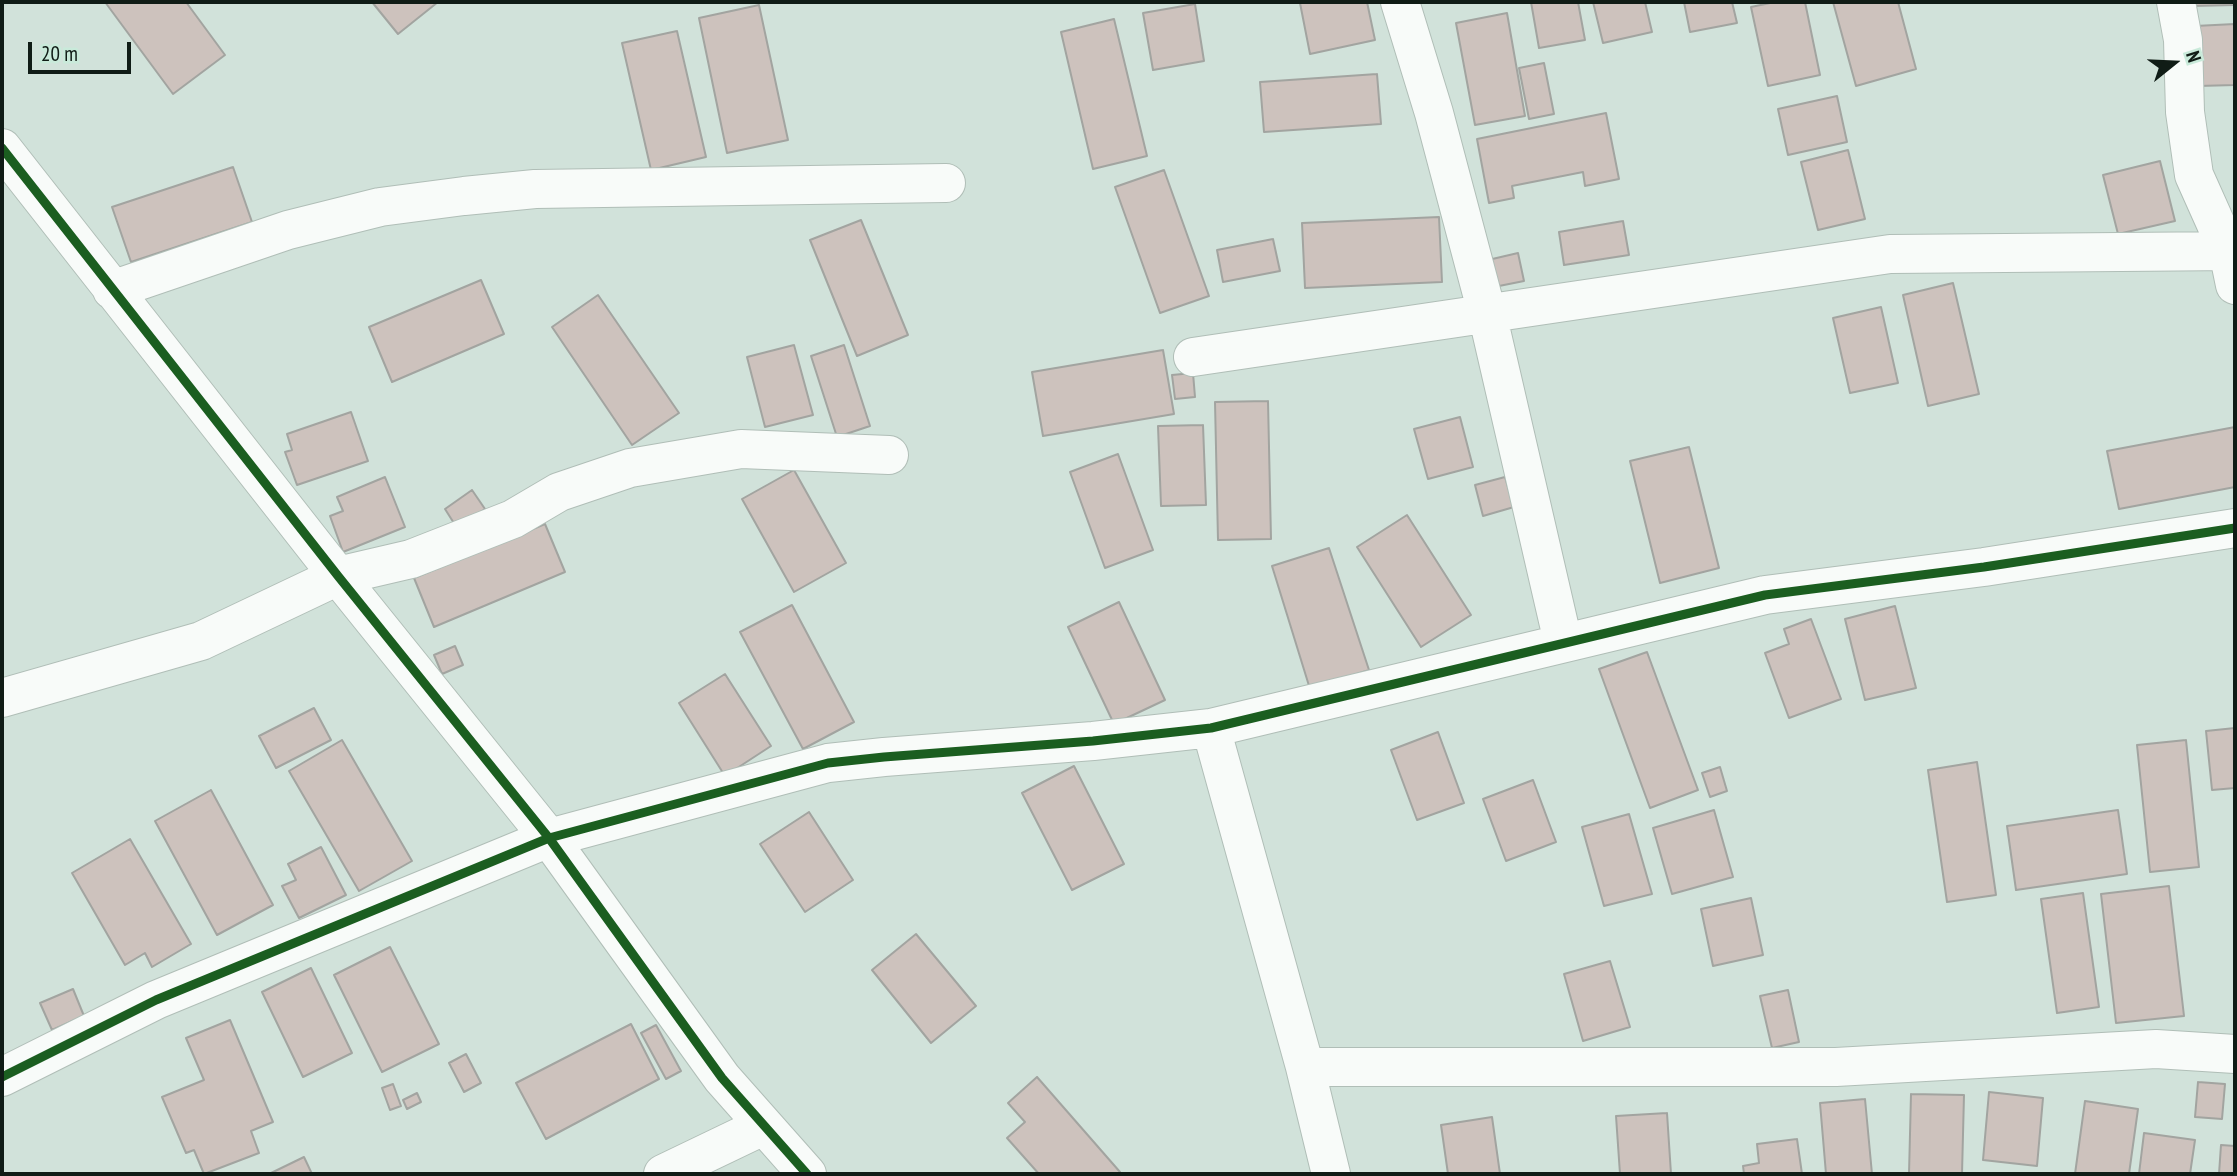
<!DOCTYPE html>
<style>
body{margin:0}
#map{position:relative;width:2237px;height:1176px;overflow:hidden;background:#d1e2da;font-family:"PT Sans Narrow",sans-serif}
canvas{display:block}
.frame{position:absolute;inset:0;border:4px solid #101c16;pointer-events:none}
.north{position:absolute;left:2139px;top:28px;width:70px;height:70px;-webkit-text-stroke:5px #c9eada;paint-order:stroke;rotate:72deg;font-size:19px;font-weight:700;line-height:28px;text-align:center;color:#101c16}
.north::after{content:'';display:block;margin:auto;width:24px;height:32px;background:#101c16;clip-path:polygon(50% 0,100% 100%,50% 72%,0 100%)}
.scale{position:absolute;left:28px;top:42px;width:103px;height:32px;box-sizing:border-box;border:4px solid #101c16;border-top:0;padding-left:9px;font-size:21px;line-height:24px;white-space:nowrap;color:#101c16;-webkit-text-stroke:5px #c9eada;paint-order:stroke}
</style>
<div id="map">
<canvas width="2237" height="1176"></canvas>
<div class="frame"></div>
<div class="north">N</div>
<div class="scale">20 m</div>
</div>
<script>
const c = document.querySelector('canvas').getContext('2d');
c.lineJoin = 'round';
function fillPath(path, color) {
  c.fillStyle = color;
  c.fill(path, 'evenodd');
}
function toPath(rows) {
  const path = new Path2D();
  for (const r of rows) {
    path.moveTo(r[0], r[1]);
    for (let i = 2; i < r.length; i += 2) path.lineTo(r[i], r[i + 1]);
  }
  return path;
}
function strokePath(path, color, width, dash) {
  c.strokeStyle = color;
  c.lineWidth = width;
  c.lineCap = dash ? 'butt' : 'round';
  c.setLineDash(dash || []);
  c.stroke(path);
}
const building = toPath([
 [105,2,186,2,225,55,173,94,105,2],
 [372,2,438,2,398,34,372,2],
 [1307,2,1367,2,1375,40,1310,54,1300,3,1307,2],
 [1531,2,1578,2,1585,40,1539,48,1531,2],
 [1593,2,1645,2,1652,32,1603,43,1593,2],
 [1684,2,1732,2,1737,23,1690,32,1684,2],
 [1775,2,1805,2,1820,75,1768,86,1751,7,1775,2],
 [1833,2,1898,2,1916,69,1856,86,1833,2],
 [2191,2,2235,2,2235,5,2192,6,2191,2],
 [1195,4,1204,61,1153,70,1143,13,1195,4],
 [759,5,788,140,727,153,699,18,759,5],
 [1507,13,1525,116,1475,125,1456,23,1507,13],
 [1114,19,1147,156,1093,169,1061,32,1114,19],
 [2235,24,2235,85,2198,86,2195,26,2235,24],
 [677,31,706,157,651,170,622,43,677,31],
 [1544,63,1554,114,1529,119,1519,68,1544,63],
 [1377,74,1381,124,1264,132,1260,82,1377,74],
 [1837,96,1847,142,1788,155,1778,109,1837,96],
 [1606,113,1619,179,1585,186,1583,172,1512,186,1514,198,1489,203,1477,139,1606,113],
 [1848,150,1865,219,1818,230,1801,162,1848,150],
 [2160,161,2175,221,2118,234,2103,175,2160,161],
 [233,167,252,222,131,262,112,207,233,167],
 [1164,170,1209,296,1160,313,1115,187,1164,170],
 [1439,217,1442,282,1305,288,1302,223,1439,217],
 [861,220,908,335,857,356,810,240,861,220],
 [1623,221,1629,255,1564,265,1559,232,1623,221],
 [1273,239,1280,271,1223,282,1217,250,1273,239],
 [1518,253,1524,281,1494,287,1488,260,1518,253],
 [481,280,504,334,392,382,369,327,481,280],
 [1953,283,1979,394,1928,406,1903,295,1953,283],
 [598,295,679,413,632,445,552,327,598,295],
 [1881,307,1898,383,1850,393,1833,318,1881,307],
 [794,345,813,415,765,427,747,357,794,345],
 [844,345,870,426,837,437,811,356,844,345],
 [1163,350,1174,414,1043,436,1032,372,1163,350],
 [1193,373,1195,397,1175,399,1172,375,1193,373],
 [1268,401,1271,539,1218,540,1215,402,1268,401],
 [351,412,368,461,297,485,285,452,292,450,287,434,351,412],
 [1460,417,1473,467,1428,479,1414,429,1460,417],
 [1203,425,1206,505,1161,506,1158,426,1203,425],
 [2235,427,2235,487,2119,509,2107,451,2235,427],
 [1689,447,1719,568,1660,583,1630,461,1689,447],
 [1118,454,1153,550,1105,568,1070,472,1118,454],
 [794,470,846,563,794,592,742,499,794,470],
 [385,477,405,527,343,552,330,516,343,511,337,497,385,477],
 [1505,477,1514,507,1483,516,1475,485,1505,477],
 [472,490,485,509,457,528,445,509,472,490],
 [1407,515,1471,615,1421,647,1357,547,1407,515],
 [545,524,565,572,434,627,414,578,545,524],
 [1329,548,1369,670,1310,689,1272,566,1329,548],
 [1119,602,1165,700,1114,724,1068,627,1119,602],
 [792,605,854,722,803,749,740,632,792,605],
 [1895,606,1916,688,1865,700,1845,619,1895,606],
 [1811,619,1841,699,1789,718,1765,653,1789,644,1784,629,1811,619],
 [455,646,463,665,442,674,434,655,455,646],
 [1647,652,1698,790,1650,808,1599,669,1647,652],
 [725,674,771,746,725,776,679,703,725,674],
 [314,708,331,740,276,768,259,736,314,708],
 [2235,728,2235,788,2212,790,2206,731,2235,728],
 [1438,732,1464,803,1417,820,1391,750,1438,732],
 [342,740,412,861,359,891,289,771,342,740],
 [2186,740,2199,867,2150,872,2137,745,2186,740],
 [1977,762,1996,895,1947,902,1928,770,1977,762],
 [1074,766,1124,864,1072,890,1022,793,1074,766],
 [1720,767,1727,791,1710,797,1702,773,1720,767],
 [1533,780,1556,842,1506,861,1483,799,1533,780],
 [211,790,273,905,217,935,155,821,211,790],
 [1714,810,1733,877,1672,894,1653,828,1714,810],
 [2118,810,2127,874,2016,890,2007,826,2118,810],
 [809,812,853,880,805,912,760,844,809,812],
 [1629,814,1652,894,1604,906,1582,827,1629,814],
 [130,839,191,944,152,967,145,953,125,965,72,873,130,839],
 [321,847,346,895,299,918,282,886,296,880,288,864,321,847],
 [2169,886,2184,1016,2116,1023,2101,894,2169,886],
 [2083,893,2099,1007,2057,1013,2041,899,2083,893],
 [1751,898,1763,955,1713,966,1701,909,1751,898],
 [916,934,976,1006,931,1043,872,970,916,934],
 [390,947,439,1044,382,1072,334,975,390,947],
 [1610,961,1630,1027,1583,1041,1564,974,1610,961],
 [311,968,352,1053,303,1077,262,992,311,968],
 [73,989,84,1016,52,1030,40,1003,73,989],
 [1788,990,1799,1042,1772,1048,1760,996,1788,990],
 [230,1020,273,1122,251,1131,259,1153,204,1174,194,1150,186,1153,162,1097,204,1080,186,1038,230,1020],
 [631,1024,659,1079,546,1139,516,1083,631,1024],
 [656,1025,681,1071,666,1079,641,1033,656,1025],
 [466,1054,481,1083,464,1092,449,1063,466,1054],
 [1037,1077,1120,1172,1117,1174,1039,1174,1007,1138,1025,1122,1008,1103,1037,1077],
 [2198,1082,2225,1084,2222,1119,2195,1117,2198,1082],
 [393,1084,401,1106,390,1110,382,1088,393,1084],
 [1989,1092,2043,1098,2037,1166,1983,1160,1989,1092],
 [417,1093,421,1102,407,1109,403,1100,417,1093],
 [1911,1094,1964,1095,1962,1174,1909,1174,1911,1094],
 [1865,1099,1872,1174,1826,1174,1820,1103,1865,1099],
 [2085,1101,2138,1109,2129,1174,2075,1174,2085,1101],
 [1667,1113,1671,1174,1620,1174,1616,1116,1667,1113],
 [1492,1117,1500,1174,1448,1174,1441,1125,1492,1117],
 [2144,1133,2195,1140,2190,1174,2139,1174,2144,1133],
 [1797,1139,1802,1174,1744,1174,1743,1166,1759,1163,1757,1144,1797,1139],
 [2221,1145,2235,1146,2235,1174,2219,1174,2221,1145],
 [304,1157,312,1174,269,1174,304,1157]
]);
const minor = toPath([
 [1400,2,1434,113,1487,313,1563,642],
 [2176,2,2183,40,2185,112,2194,175,2228,251,2235,285],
 [2,148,338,576,549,838,722,1078,807,1174],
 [112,290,288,230,380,207,464,196,535,189,946,183],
 [1193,357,1890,254,2235,251],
 [2,698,201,641,338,576,411,559,513,519,559,492,630,468,741,449,889,455],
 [1211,728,1305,1067,1331,1174],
 [1305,1067,1836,1067,2156,1049,2235,1054],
 [2,1077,156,1000,549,838,828,763,884,757,1093,741,1211,728,1765,595,1984,567,2235,528],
 [663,1174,763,1126]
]);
const cycleway = toPath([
 [2,148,338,576,549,838,722,1078,807,1174],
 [2,1077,156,1000,549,838,828,763,884,757,1093,741,1211,728,1765,595,1984,567,2235,528]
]);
fillPath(building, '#cdc2bd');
strokePath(building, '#a2a4a0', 2);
strokePath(minor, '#b0beb7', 40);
strokePath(minor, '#f8fbf9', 38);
strokePath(cycleway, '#1b5e20', 9);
</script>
